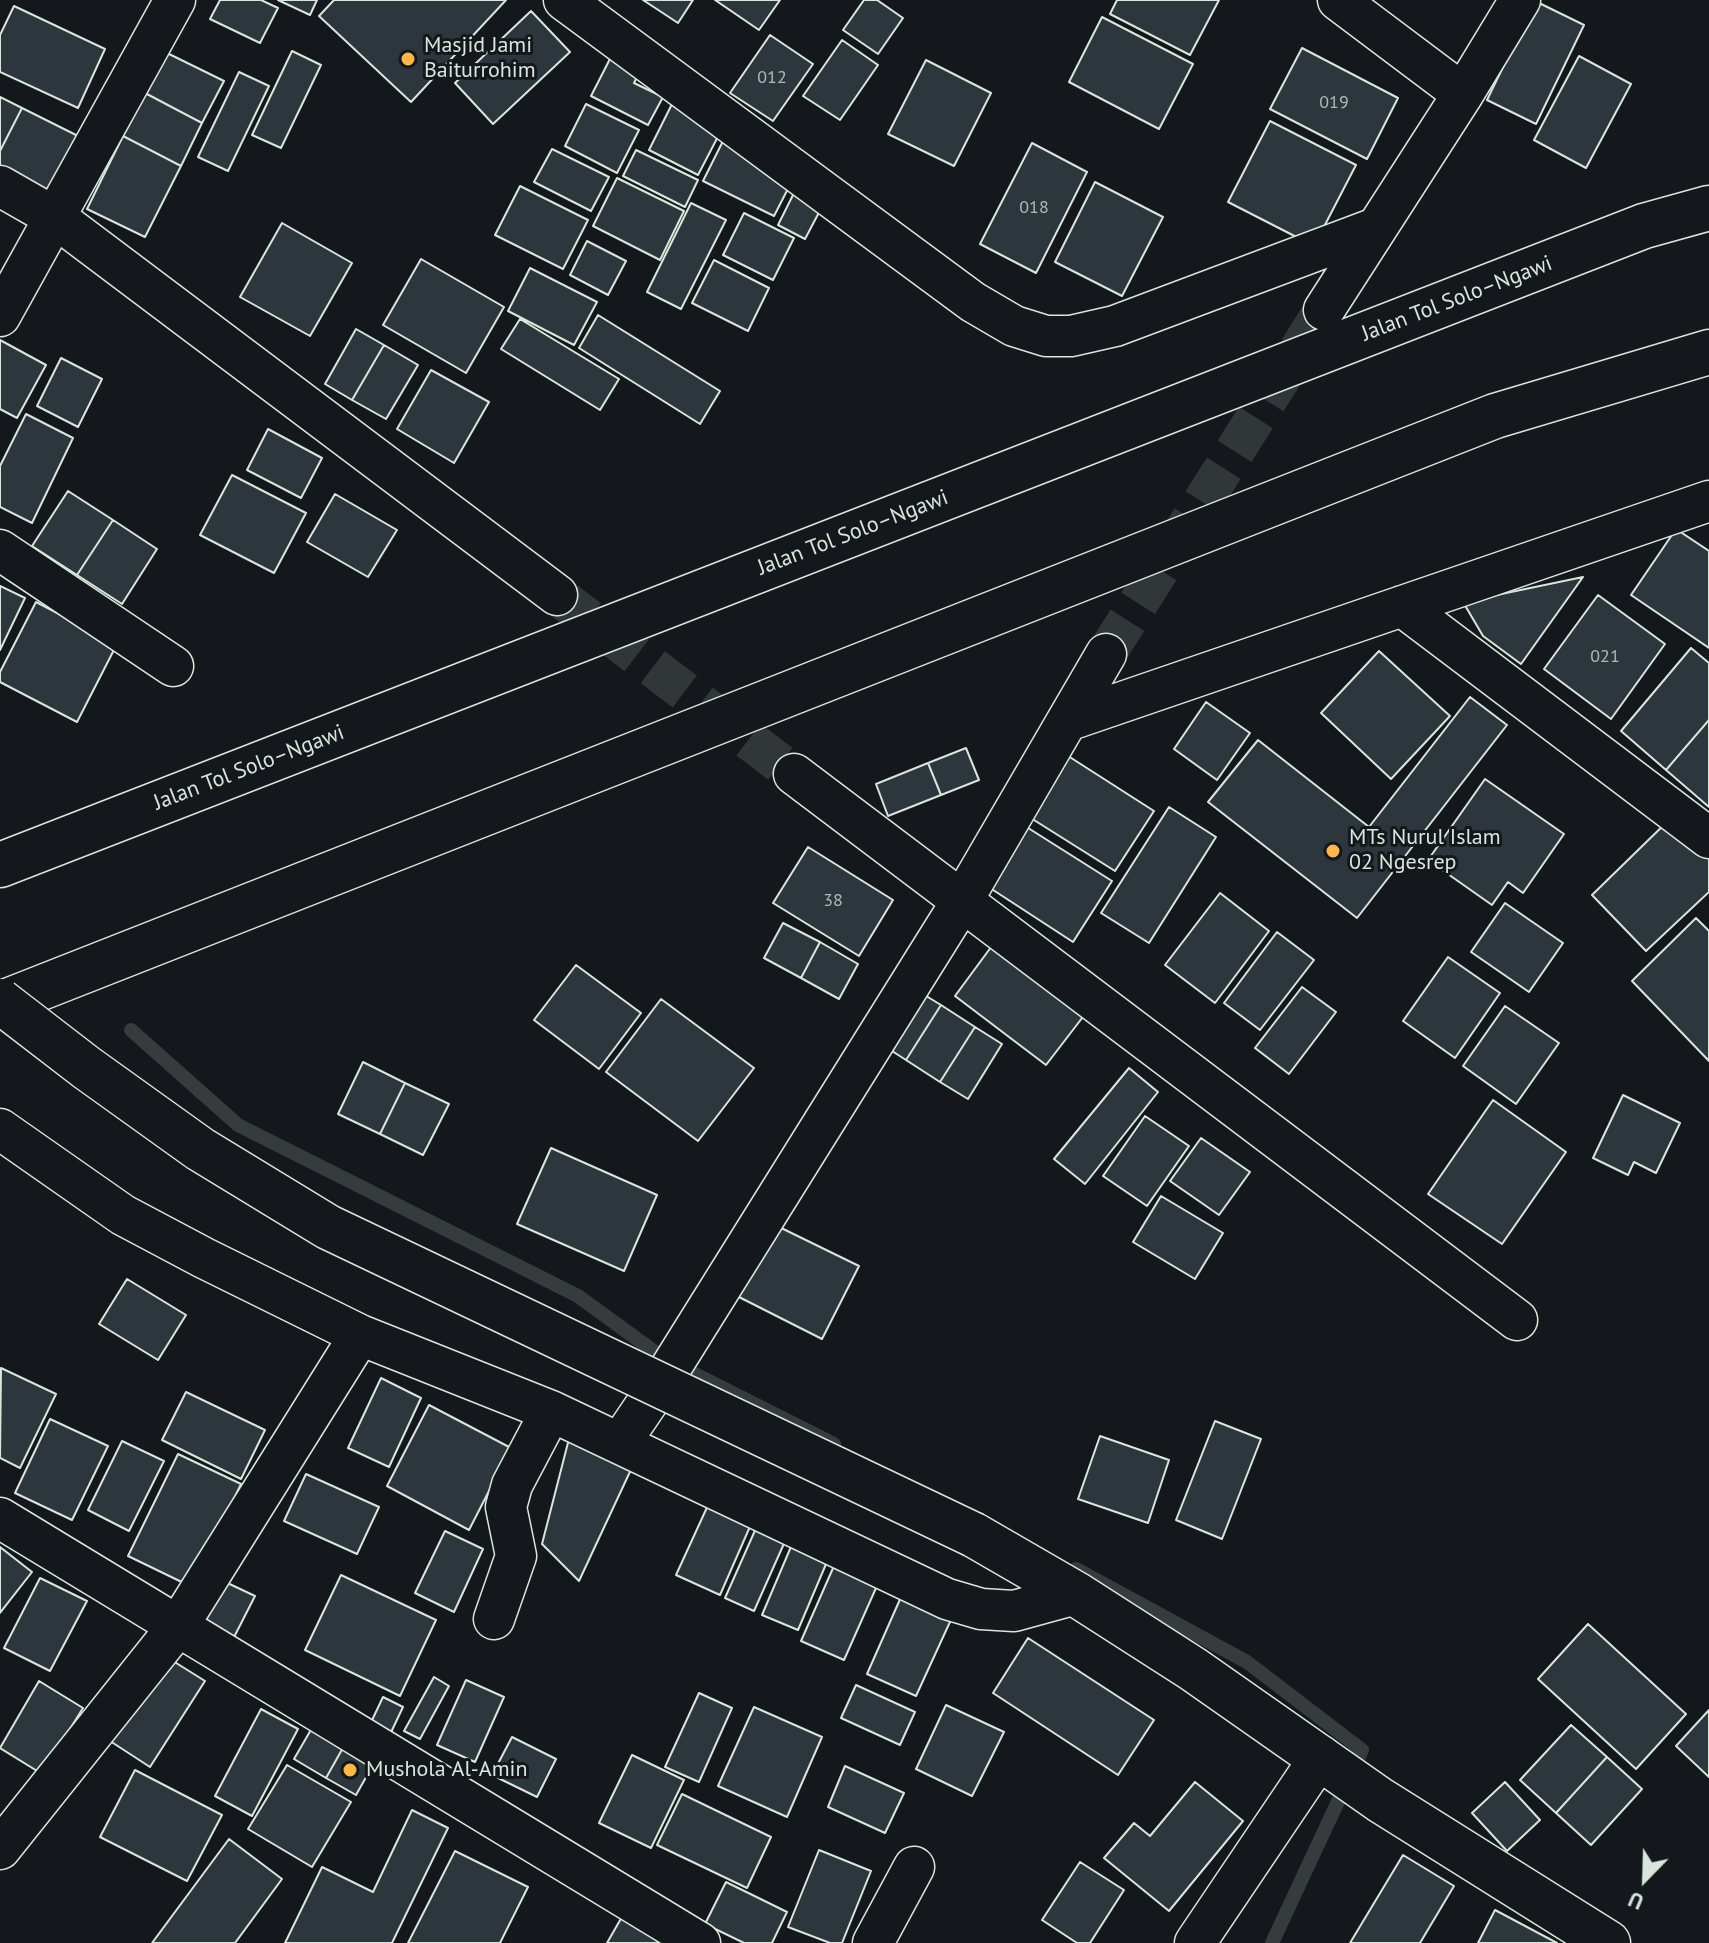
<!DOCTYPE html>
<meta charset="utf-8">
<style>
body{margin:0}
#map{position:relative;width:1709px;height:1943px;overflow:hidden;background:#14181c;font-family:"PT Sans",sans-serif}
canvas{display:block}
.north{position:absolute;left:1605px;top:1839px;width:80px;height:80px;-webkit-text-stroke:6px #14181c;paint-order:stroke;rotate:203deg;font-size:22px;font-weight:700;line-height:32px;text-align:center;color:#d8e6dc}
.north::after{content:'';display:block;margin:auto;width:28px;height:36px;background:#d8e6dc;clip-path:polygon(50% 0,100% 100%,50% 72%,0 100%)}
</style>
<div id="map">
<canvas width="1709" height="1943"></canvas>
<div class="north">U</div>
</div>
<script>
const c = document.querySelector('canvas').getContext('2d');
c.lineJoin = 'round';
function toPath(rows) {
  const path = new Path2D();
  for (const r of rows) {
    path.moveTo(r[0], r[1]);
    for (let i = 2; i < r.length; i += 2) path.lineTo(r[i], r[i + 1]);
  }
  return path;
}
function strokePath(path, color, width, dash) {
  c.strokeStyle = color;
  c.lineWidth = width;
  c.lineCap = dash ? 'butt' : 'round';
  c.setLineDash(dash || []);
  c.stroke(path);
}
function fillPath(path, color) {
  c.fillStyle = color;
  c.fill(path, 'evenodd');
}
function write(font, color, halo, rows, align = 'center') {
  c.font = font + ' "PT Sans",sans-serif';
  c.lineWidth = 6;
  c.setLineDash([]);
  c.textBaseline = 'middle';
  c.strokeStyle = halo;
  c.fillStyle = color;
  for (const [text, x, y, turn = 0] of rows) {
    c.save();
    c.translate(x, y);
    c.rotate((+turn || 0) * Math.PI / 180);
    c.textAlign = isNaN(turn) ? turn : align;
    if (halo) c.strokeText(text, 0, 0);
    c.fillText(text, 0, 0);
    c.restore();
  }
}
const stream = toPath([
 [131,1030,238,1125,578,1296,663,1358,834,1444],
 [1076,1569,1247,1662,1362,1750,1272,1943]
]);
const building = toPath([
 [220,0,261,0,278,8,260,43,210,19,220,0],
 [278,0,317,0,310,15,278,0],
 [334,0,506,0,411,102,319,16,334,0],
 [643,0,693,0,678,23,643,0],
 [715,0,780,0,759,30,715,0],
 [864,0,877,0,903,18,878,54,843,30,864,0],
 [1117,0,1219,0,1190,55,1110,14,1117,0],
 [1535,1,1584,25,1536,124,1487,100,1535,1],
 [14,6,105,49,78,108,0,72,0,35,14,6],
 [531,11,570,52,493,124,455,83,531,11],
 [1102,17,1193,64,1159,129,1069,82,1102,17],
 [770,35,813,64,773,121,730,93,770,35],
 [842,40,878,65,840,120,803,96,842,40],
 [1302,48,1398,98,1367,159,1270,109,1302,48],
 [292,51,321,65,281,148,252,135,292,51],
 [165,52,224,81,202,123,145,93,165,52],
 [613,53,642,67,634,83,663,97,648,125,591,96,613,53],
 [1579,56,1631,84,1586,168,1534,140,1579,56],
 [926,60,991,93,954,166,888,134,926,60],
 [239,72,269,86,228,171,198,157,239,72],
 [145,93,202,123,181,166,123,136,145,93],
 [0,97,22,108,0,151,0,97],
 [674,100,724,125,698,175,649,150,674,100],
 [586,104,639,130,617,173,565,146,586,104],
 [22,108,80,137,48,203,0,179,0,151,22,108],
 [1270,121,1356,165,1314,246,1228,202,1270,121],
 [123,136,181,166,145,237,87,209,123,136],
 [723,141,794,177,774,216,703,181,723,141],
 [1032,143,1087,172,1036,273,980,244,1032,143],
 [552,149,609,177,591,211,534,182,552,149],
 [636,150,698,180,685,207,623,176,636,150],
 [617,178,684,211,660,260,593,226,617,178],
 [1095,182,1163,217,1122,296,1055,262,1095,182],
 [520,186,588,220,563,269,495,235,520,186],
 [797,187,825,201,805,239,778,225,797,187],
 [691,203,726,220,681,309,647,292,691,203],
 [744,213,794,238,773,280,723,255,744,213],
 [282,223,352,263,310,336,240,297,282,223],
 [587,241,626,261,608,295,570,275,587,241],
 [421,259,504,307,466,373,383,325,421,259],
 [714,260,769,288,748,331,692,303,714,260],
 [530,268,597,302,574,345,508,311,530,268],
 [598,315,720,391,700,424,579,348,598,315],
 [520,319,619,379,600,410,501,349,520,319],
 [356,329,384,345,352,400,325,384,356,329],
 [0,340,46,365,17,418,0,409,0,340],
 [384,345,418,365,386,419,352,400,384,345],
 [61,358,102,379,78,427,37,406,61,358],
 [431,370,489,402,454,463,397,429,431,370],
 [26,414,73,438,32,523,0,507,0,466,26,414],
 [268,429,322,458,301,498,247,470,268,429],
 [232,475,306,513,274,573,200,535,232,475],
 [68,491,113,520,77,575,32,546,68,491],
 [335,494,397,530,368,577,307,542,335,494],
 [113,520,157,549,122,604,77,575,113,520],
 [1676,529,1709,551,1709,648,1631,595,1676,529],
 [1583,577,1521,664,1483,636,1463,602,1583,577],
 [0,586,25,598,0,650,0,586],
 [1598,595,1665,644,1611,719,1544,669,1598,595],
 [36,602,117,644,77,722,0,682,0,672,36,602],
 [1691,648,1709,663,1709,720,1666,770,1621,731,1691,648],
 [1379,651,1450,716,1391,779,1321,713,1379,651],
 [1470,697,1507,725,1357,918,1208,802,1258,740,1369,827,1470,697],
 [1206,702,1250,733,1217,780,1174,749,1206,702],
 [1709,720,1709,807,1666,770,1709,720],
 [966,748,979,780,941,795,928,763,966,748],
 [1065,754,1154,811,1115,871,1026,815,1065,754],
 [928,763,941,795,888,816,876,784,928,763],
 [1485,779,1564,834,1523,893,1508,882,1492,905,1428,860,1485,779],
 [1169,807,1216,837,1149,943,1101,913,1169,807],
 [1672,817,1709,855,1709,892,1646,951,1592,895,1672,817],
 [1025,826,1112,881,1073,942,987,886,1025,826],
 [808,847,893,900,859,956,773,903,808,847],
 [1220,893,1269,931,1215,1003,1165,965,1220,893],
 [1505,903,1563,943,1529,992,1471,952,1505,903],
 [1696,918,1709,931,1709,1061,1632,981,1696,918],
 [783,923,820,942,801,978,764,958,783,923],
 [1277,932,1314,960,1260,1030,1224,1003,1277,932],
 [997,939,1089,1009,1046,1065,955,996,997,939],
 [820,942,858,964,839,999,801,978,820,942],
 [1448,957,1500,993,1455,1058,1403,1021,1448,957],
 [576,965,641,1013,599,1069,534,1020,576,965],
 [1302,987,1336,1012,1289,1074,1255,1048,1302,987],
 [913,988,941,1005,906,1060,878,1042,913,988],
 [661,999,754,1068,698,1141,606,1072,661,999],
 [941,1005,975,1027,940,1082,906,1060,941,1005],
 [1505,1006,1559,1043,1516,1104,1463,1066,1505,1006],
 [975,1027,1002,1044,968,1099,940,1082,975,1027],
 [363,1062,405,1083,380,1134,338,1114,363,1062],
 [1129,1068,1158,1092,1085,1184,1054,1159,1129,1068],
 [405,1083,449,1104,423,1155,380,1134,405,1083],
 [1623,1095,1680,1123,1656,1173,1634,1162,1628,1175,1593,1158,1623,1095],
 [1493,1100,1566,1152,1502,1244,1428,1194,1493,1100],
 [1145,1116,1189,1146,1147,1206,1103,1176,1145,1116],
 [1201,1138,1250,1172,1219,1215,1170,1181,1201,1138],
 [551,1148,657,1195,624,1271,517,1224,551,1148],
 [1161,1196,1223,1233,1195,1279,1133,1242,1161,1196],
 [771,1223,859,1266,822,1339,735,1295,771,1223],
 [127,1279,186,1315,158,1360,99,1324,127,1279],
 [1,1368,56,1394,20,1468,0,1458,1,1368],
 [381,1378,421,1398,389,1467,348,1448,381,1378],
 [186,1392,265,1430,241,1479,162,1440,186,1392],
 [429,1405,511,1448,469,1530,387,1486,429,1405],
 [50,1419,108,1446,72,1520,15,1493,50,1419],
 [1215,1421,1261,1439,1222,1539,1176,1520,1215,1421],
 [571,1431,635,1461,579,1581,542,1544,571,1431],
 [1100,1436,1169,1460,1148,1523,1078,1499,1100,1436],
 [122,1441,164,1461,129,1531,88,1510,122,1441],
 [178,1454,241,1484,192,1587,128,1556,178,1454],
 [306,1474,379,1507,357,1554,284,1521,306,1474],
 [709,1503,752,1522,720,1595,676,1575,709,1503],
 [757,1526,786,1539,754,1611,725,1598,757,1526],
 [445,1531,483,1549,454,1612,415,1593,445,1531],
 [793,1542,829,1557,798,1630,762,1615,793,1542],
 [0,1547,32,1572,0,1613,0,1547],
 [837,1559,880,1579,844,1660,801,1641,837,1559],
 [341,1575,436,1620,400,1696,305,1650,341,1575],
 [40,1578,87,1601,50,1671,4,1648,40,1578],
 [219,1579,255,1596,230,1645,195,1628,219,1579],
 [905,1588,955,1611,916,1696,867,1674,905,1588],
 [1588,1624,1686,1714,1636,1769,1538,1679,1588,1624],
 [1028,1638,1154,1720,1118,1775,993,1693,1028,1638],
 [165,1656,205,1681,150,1767,110,1741,165,1656],
 [434,1677,449,1686,420,1739,404,1731,434,1677],
 [466,1680,504,1697,475,1762,437,1745,466,1680],
 [39,1681,83,1708,42,1774,0,1748,39,1681],
 [856,1685,915,1712,900,1745,841,1718,856,1685],
 [699,1693,732,1708,699,1782,665,1767,699,1693],
 [383,1697,403,1707,385,1745,365,1735,383,1697],
 [946,1705,1004,1732,972,1796,916,1769,946,1705],
 [754,1707,822,1737,787,1817,718,1786,754,1707],
 [261,1709,298,1729,252,1816,215,1796,261,1709],
 [1709,1710,1709,1777,1676,1746,1709,1710],
 [1571,1725,1607,1757,1556,1813,1520,1780,1571,1725],
 [312,1728,344,1746,326,1778,294,1759,312,1728],
 [512,1737,556,1759,537,1797,492,1775,512,1737],
 [344,1746,374,1763,356,1795,326,1778,344,1746],
 [632,1755,684,1780,651,1848,599,1823,632,1755],
 [1607,1757,1642,1789,1591,1845,1556,1813,1607,1757],
 [287,1765,351,1802,312,1867,248,1829,287,1765],
 [845,1766,904,1793,885,1833,828,1807,845,1766],
 [135,1770,222,1815,187,1881,100,1837,135,1770],
 [1195,1782,1243,1821,1169,1911,1104,1858,1134,1823,1150,1836,1195,1782],
 [1505,1782,1540,1820,1507,1851,1472,1813,1505,1782],
 [682,1794,771,1837,747,1888,657,1845,682,1794],
 [412,1810,448,1828,392,1943,285,1943,322,1867,373,1892,412,1810],
 [229,1839,282,1879,235,1943,152,1943,229,1839],
 [819,1850,871,1871,842,1943,830,1943,788,1927,819,1850],
 [455,1851,528,1887,500,1943,408,1943,455,1851],
 [1403,1855,1454,1886,1420,1943,1350,1943,1403,1855],
 [1080,1862,1124,1890,1090,1943,1077,1943,1042,1920,1080,1862],
 [726,1882,787,1912,772,1943,744,1943,705,1924,726,1882],
 [1495,1910,1557,1943,1478,1943,1495,1910],
 [623,1915,664,1938,661,1943,607,1943,623,1915]
]);
const streetTunnel = toPath([
 [557,595,794,774],
 [1106,654,1324,310]
]);
const street = toPath([
 [564,0,973,302,1014,326,1046,336,1071,336,1115,326,1376,228],
 [1338,0,1463,94],
 [0,186,56,218,557,595],
 [1324,310,1463,94,1520,0],
 [0,316,175,0],
 [0,550,173,666],
 [1402,606,1709,838],
 [1067,721,1709,501],
 [794,774,1517,1320],
 [0,1129,123,1215,204,1258,360,1335,551,1411,947,1599,981,1609,1014,1611,1076,1594],
 [620,1443,668,1372,962,901,1106,654],
 [0,1518,700,1943],
 [494,1619,516,1556,506,1507,512,1485,551,1411],
 [0,1849,178,1626,360,1335],
 [873,1943,914,1867],
 [1195,1943,1321,1756]
]);
const secondary = toPath([
 [974,1535,1076,1594,1193,1669,1380,1800,1608,1943]
]);
const highway = toPath([
 [0,865,1644,226,1709,208],
 [0,1004,1495,416,1709,352]
]);
const secondaryBridge = toPath([
 [0,1001,87,1068,200,1149,328,1227,974,1535]
]);
const markers = [
 [408,59,8,"#ffb74d"],
 [1333,851,8,"#ffb74d"],
 [350,1770,8,"#ffb74d"]
];
const numberNames = [
 ["012",772,78],
 ["019",1334,103],
 ["018",1034,208],
 ["021",1605,657],
 ["38",833,901]
];
const poiNames = [
 ["Masjid Jami",424,46],
 ["Baiturrohim",424,71],
 ["MTs Nurul Islam",1349,838],
 ["02 Ngesrep",1349,863],
 ["Mushola Al-Amin",366,1770]
];
const streetNames = [
 ["Jalan Tol Solo–Ngawi",1457,299,-21],
 ["Jalan Tol Solo–Ngawi",853,533,-21],
 ["Jalan Tol Solo–Ngawi",249,768,-21]
];
strokePath(stream, '#363b3e', 14);
fillPath(building, '#2c363c');
strokePath(building, '#d8e6dc', 2);
strokePath(streetTunnel, '#313739', 40, [40, 20]);
strokePath(street, '#d8e6dc', 43);
strokePath(secondary, '#d8e6dc', 47);
strokePath(highway, '#d8e6dc', 47);
strokePath(street, '#14181c', 40);
strokePath(secondary, '#14181c', 44);
strokePath(highway, '#14181c', 44);
strokePath(secondaryBridge, '#d8e6dc', 47, []);
strokePath(secondaryBridge, '#14181c', 44);
for (const [x, y, r, color] of markers) {
  const dot = new Path2D();
  dot.arc(x, y, r, 0, 2 * Math.PI);
  c.fillStyle = color;
  c.fill(dot);
  strokePath(dot, '#14181c', 3);
}
write('18px', '#adbab4', null, numberNames);
write('22px', '#d8e6dc', '#14181c', poiNames, 'left');
write('22px', '#d8e6dc', '#14181c', streetNames);
</script>
